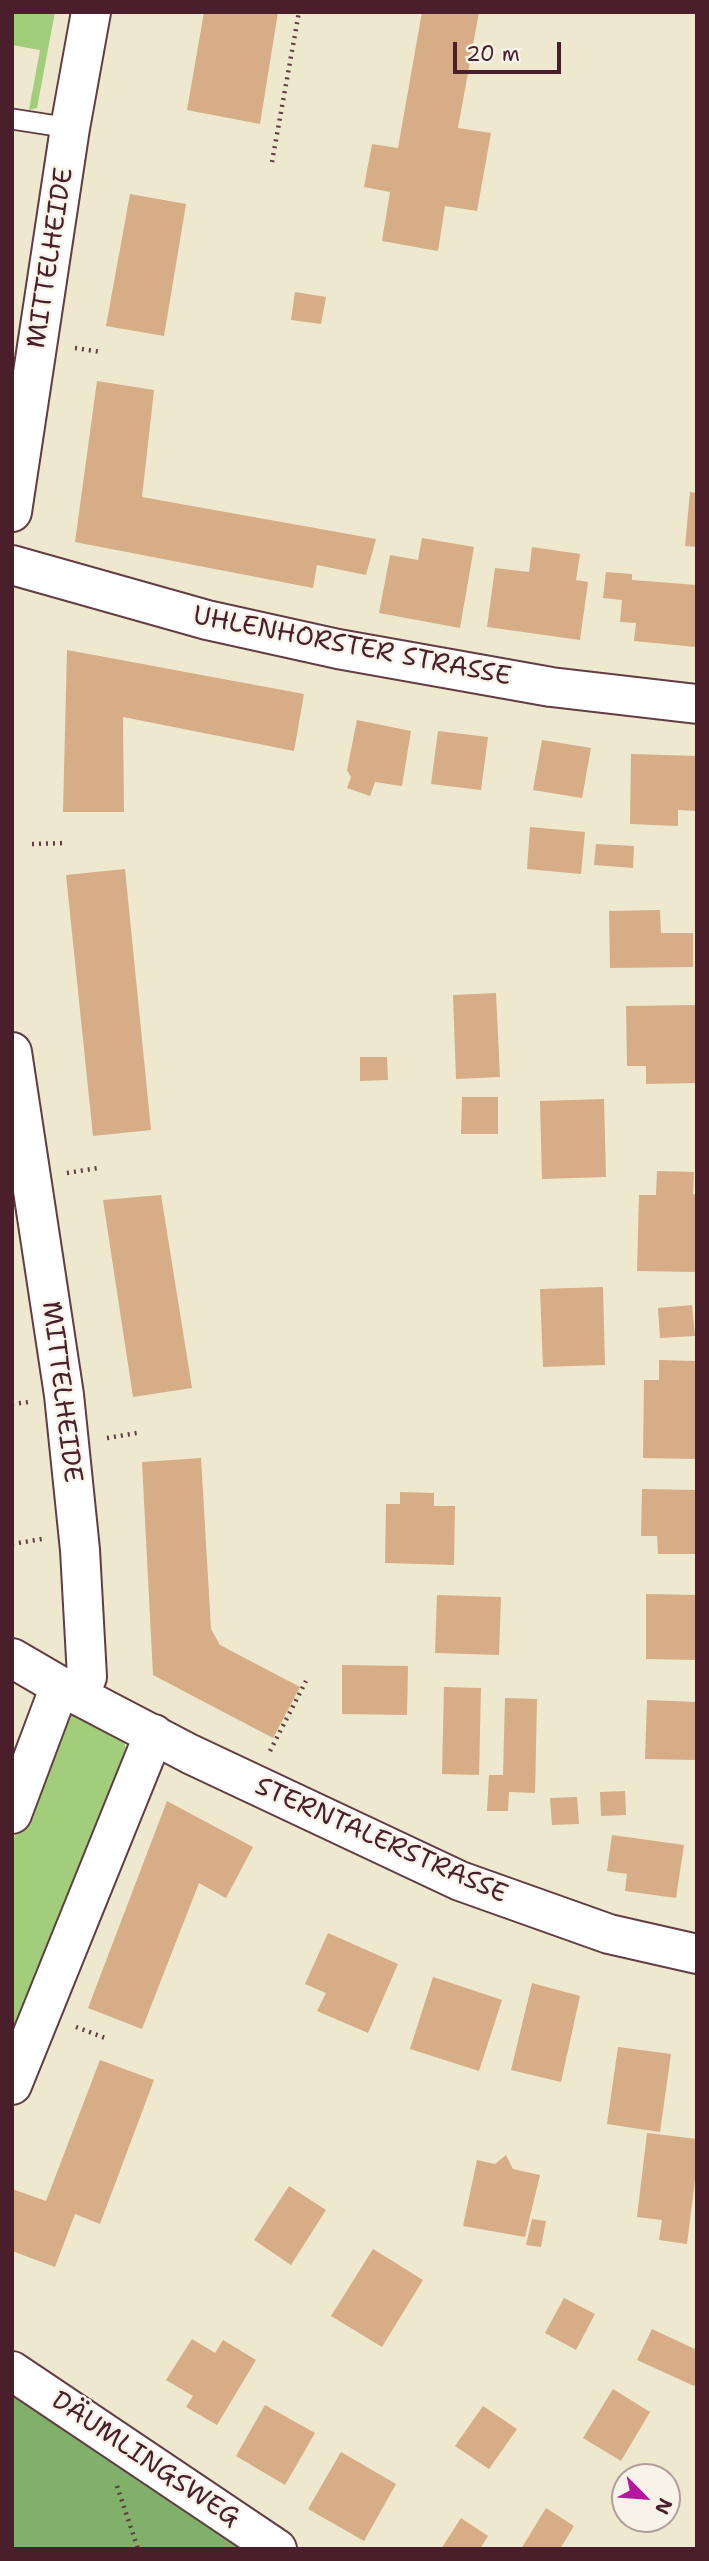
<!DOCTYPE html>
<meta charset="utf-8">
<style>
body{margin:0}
#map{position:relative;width:709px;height:2561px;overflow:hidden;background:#ede8ce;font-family:"Shantell Sans",sans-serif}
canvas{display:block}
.frame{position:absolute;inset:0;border:14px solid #4a1f2b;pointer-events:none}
.north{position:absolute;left:611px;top:2463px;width:70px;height:70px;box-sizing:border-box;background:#f7f3e8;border:2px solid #b29e9c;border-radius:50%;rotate:115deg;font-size:19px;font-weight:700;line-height:28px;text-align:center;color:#4a1f2b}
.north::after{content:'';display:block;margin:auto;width:24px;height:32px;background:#b5179e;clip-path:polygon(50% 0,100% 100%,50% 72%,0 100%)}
.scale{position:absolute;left:453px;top:42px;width:108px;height:32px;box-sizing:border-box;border:4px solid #4a1f2b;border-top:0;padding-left:9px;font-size:21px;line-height:24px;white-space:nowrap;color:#4a1f2b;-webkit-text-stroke:5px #f7f3e8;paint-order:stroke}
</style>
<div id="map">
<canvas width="709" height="2561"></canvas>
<div class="frame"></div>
<div class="north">N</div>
<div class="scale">20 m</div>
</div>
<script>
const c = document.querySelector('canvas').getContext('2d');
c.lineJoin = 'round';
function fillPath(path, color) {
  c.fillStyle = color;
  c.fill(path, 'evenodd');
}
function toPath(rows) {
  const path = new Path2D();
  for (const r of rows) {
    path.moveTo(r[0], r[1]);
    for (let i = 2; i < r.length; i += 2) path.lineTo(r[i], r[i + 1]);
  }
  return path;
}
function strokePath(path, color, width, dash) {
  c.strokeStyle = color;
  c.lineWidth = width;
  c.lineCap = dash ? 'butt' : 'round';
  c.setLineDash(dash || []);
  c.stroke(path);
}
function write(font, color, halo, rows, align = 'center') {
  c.font = font + ' "Shantell Sans",sans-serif';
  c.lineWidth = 5;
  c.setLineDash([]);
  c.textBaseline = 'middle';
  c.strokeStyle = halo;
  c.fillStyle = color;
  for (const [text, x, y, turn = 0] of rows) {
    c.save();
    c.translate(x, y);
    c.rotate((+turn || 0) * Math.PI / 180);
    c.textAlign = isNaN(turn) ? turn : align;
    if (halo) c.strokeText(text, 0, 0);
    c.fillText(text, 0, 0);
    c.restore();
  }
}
const green = toPath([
 [12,12,55,12,37,108,29,110,40,50,12,45],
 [75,1713,123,1734,126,1751,12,2059,12,1843,56,1728,67,1716]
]);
const forest = toPath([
 [12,2390,247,2549,12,2549]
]);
const building = toPath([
 [204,12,278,12,260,124,187,110],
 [422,12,479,12,458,128,491,133,477,211,445,206,438,251,382,241,390,192,364,187,372,144,398,148],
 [130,194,186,204,164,336,106,326],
 [295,292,326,297,321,324,291,320],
 [97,381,154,390,142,497,376,539,366,575,317,565,313,588,75,542],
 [690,492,697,493,697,547,685,546],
 [422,538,474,547,460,628,379,613,390,555,418,560],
 [532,547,580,554,576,580,588,582,580,640,487,627,495,568,529,572],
 [606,572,632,574,632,580,697,585,696,647,634,641,636,623,620,622,622,600,603,598],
 [67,650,304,694,294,751,123,717,124,812,63,812],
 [357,720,411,731,402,786,375,782,370,796,347,788,351,777,347,770],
 [438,731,488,737,481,790,431,784],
 [542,740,591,748,582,798,533,790],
 [631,754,697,756,697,811,678,810,678,826,630,824],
 [530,827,585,832,581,874,527,869],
 [596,844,634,846,633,868,594,865],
 [125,869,151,1130,93,1136,66,875],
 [660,910,661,933,693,933,693,967,610,968,609,911],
 [496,993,500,1077,456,1079,453,995],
 [697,1005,697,1083,646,1084,646,1066,627,1066,626,1006],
 [360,1057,387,1057,388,1080,360,1081],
 [462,1097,498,1097,498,1134,461,1134],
 [604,1099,606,1177,542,1179,540,1101],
 [657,1171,694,1172,693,1194,697,1195,697,1272,637,1271,639,1195,656,1195],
 [161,1195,192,1388,133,1397,103,1200],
 [603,1287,605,1365,543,1367,540,1289],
 [692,1305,695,1336,660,1338,658,1308],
 [659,1360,695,1361,697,1459,643,1458,644,1380,659,1380],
 [201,1458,211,1629,220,1645,300,1687,273,1738,153,1675,142,1462],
 [642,1489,697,1490,697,1554,658,1554,657,1536,641,1536],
 [400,1492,434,1493,434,1506,455,1506,454,1565,385,1563,386,1504,400,1504],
 [646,1594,697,1595,697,1660,646,1659],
 [437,1595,501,1597,499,1655,435,1653],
 [342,1665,408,1666,407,1715,342,1714],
 [444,1687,481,1688,479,1775,442,1774],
 [505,1698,537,1699,535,1793,509,1792,508,1811,487,1811,489,1775,503,1775],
 [647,1700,697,1702,695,1760,645,1759],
 [625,1791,626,1815,601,1816,600,1792],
 [577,1797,579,1824,552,1825,550,1798],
 [167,1801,253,1847,226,1898,199,1883,142,2029,88,2008],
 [612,1835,684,1845,676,1898,625,1891,627,1874,607,1871],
 [328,1933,398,1964,368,2033,317,2011,326,1993,305,1984],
 [433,1977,502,2000,479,2071,410,2049],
 [532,1983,580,1996,561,2082,511,2070],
 [618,2047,671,2054,660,2132,607,2124],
 [100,2060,154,2080,100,2224,75,2214,55,2267,12,2251,12,2189,46,2201],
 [647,2133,697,2139,697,2164,687,2244,659,2240,662,2220,637,2217],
 [506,2155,513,2169,540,2175,525,2237,463,2226,477,2160,495,2164],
 [289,2186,326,2210,291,2265,254,2240],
 [532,2219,546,2221,541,2247,526,2245],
 [373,2249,423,2280,382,2347,331,2316],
 [564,2298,595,2314,576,2350,545,2333],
 [652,2329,697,2350,697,2381,694,2386,637,2360],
 [192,2339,215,2353,223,2340,256,2360,217,2425,186,2407,193,2396,166,2380],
 [613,2389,650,2412,621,2461,583,2438],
 [265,2405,315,2433,285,2485,236,2456],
 [483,2406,517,2429,489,2469,455,2446],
 [341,2452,396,2484,364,2541,308,2509],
 [546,2508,574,2526,560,2549,521,2549],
 [461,2518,488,2536,480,2549,441,2549]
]);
const path = toPath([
 [272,162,299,12],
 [75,348,101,352],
 [32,844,66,843],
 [67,1173,98,1168],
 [12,1404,29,1402],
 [107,1438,137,1433],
 [12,1544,42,1539],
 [270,1751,306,1681],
 [76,2027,108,2039],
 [117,2486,138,2549]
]);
const service = toPath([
 [12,119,70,128]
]);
const minor = toPath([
 [12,512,70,128,91,12],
 [12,565,207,620,338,649,551,687,697,704],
 [12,1052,64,1395,80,1550,87,1677,79,1694],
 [12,1658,60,1686,190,1754,460,1881,609,1934,697,1954],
 [12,1814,60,1686],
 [12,2085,154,1734],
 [12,2371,277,2549]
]);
const streetNames = [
 ["MITTELHEIDE",51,258,-81],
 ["UHLENHORSTER STRASSE",352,647,11],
 ["MITTELHEIDE",61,1392,83],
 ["STERNTALERSTRASSE",381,1841,24],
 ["DÄUMLINGSWEG",145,2460,34]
];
fillPath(green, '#a2cd7a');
fillPath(forest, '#81b06a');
fillPath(building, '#d7ad87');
strokePath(service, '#623d43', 23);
strokePath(minor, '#623d43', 42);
strokePath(path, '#623d43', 4.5, [2, 5]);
strokePath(service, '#fff', 19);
strokePath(minor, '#fff', 38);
write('26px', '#4a1f2b', '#f7f3e8', streetNames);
</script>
